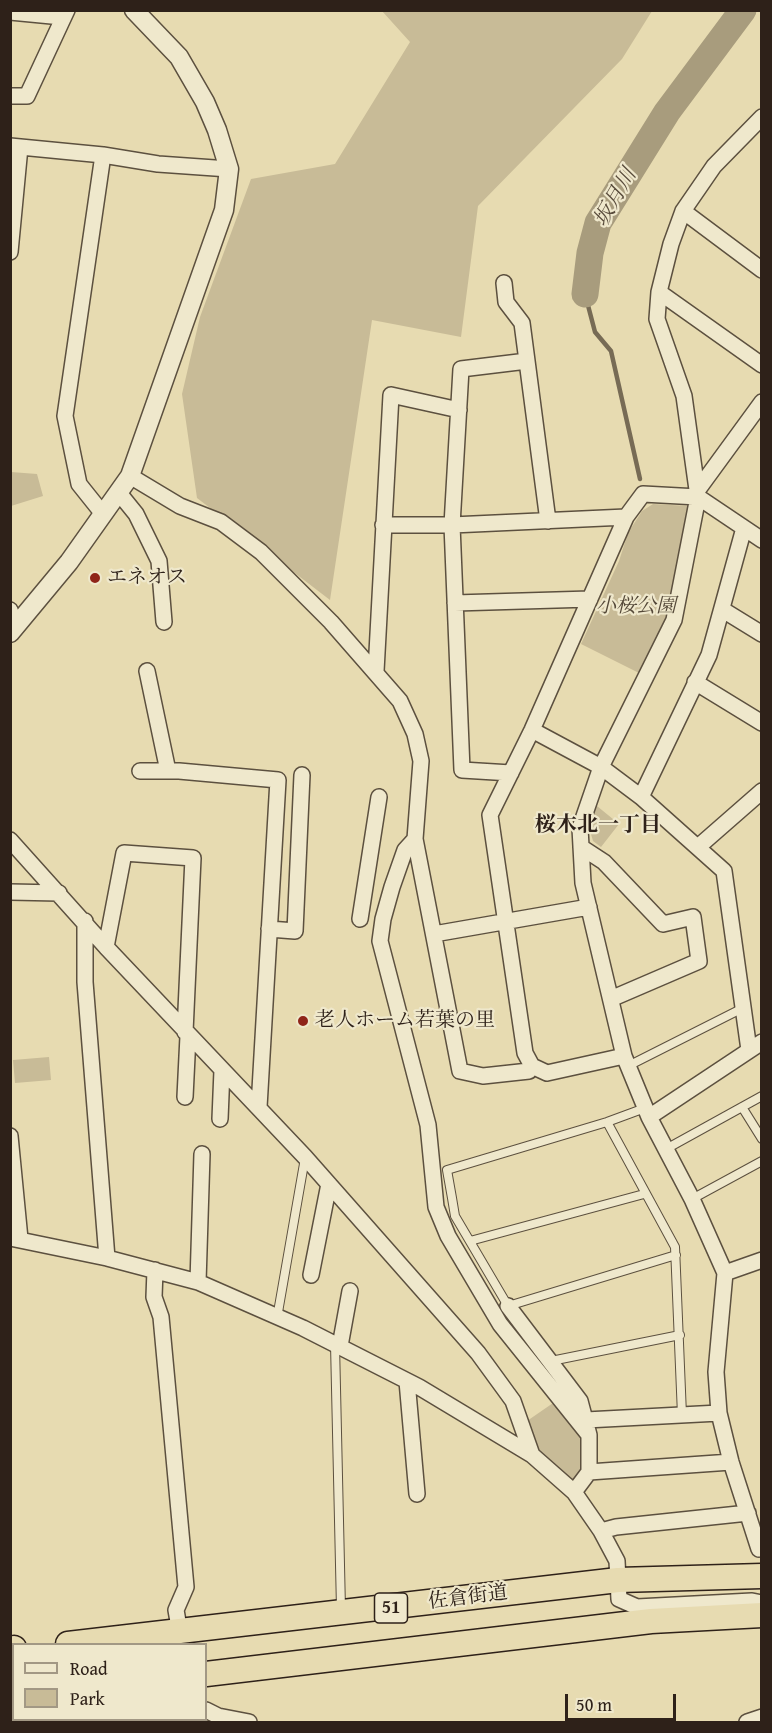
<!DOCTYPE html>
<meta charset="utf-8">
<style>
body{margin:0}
#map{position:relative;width:772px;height:1733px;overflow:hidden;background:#e7dbb1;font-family:"Gentium Book Plus",serif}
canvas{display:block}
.frame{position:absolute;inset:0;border:12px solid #2e2119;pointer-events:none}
.legend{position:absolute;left:12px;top:1643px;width:195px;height:78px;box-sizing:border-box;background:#efe8cc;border:2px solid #a29884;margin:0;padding:8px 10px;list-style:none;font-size:18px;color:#2e2119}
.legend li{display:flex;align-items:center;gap:12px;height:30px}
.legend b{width:30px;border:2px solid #a29884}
.scale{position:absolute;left:565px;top:1694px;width:111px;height:27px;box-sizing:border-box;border:3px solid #2e2119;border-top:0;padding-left:8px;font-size:18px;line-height:21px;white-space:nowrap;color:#2e2119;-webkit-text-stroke:4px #efe8cc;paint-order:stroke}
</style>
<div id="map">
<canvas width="772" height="1733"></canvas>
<div class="frame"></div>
<ul class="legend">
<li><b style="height:8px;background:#efe8cc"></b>Road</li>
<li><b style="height:16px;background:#c8bb97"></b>Park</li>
</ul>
<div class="scale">50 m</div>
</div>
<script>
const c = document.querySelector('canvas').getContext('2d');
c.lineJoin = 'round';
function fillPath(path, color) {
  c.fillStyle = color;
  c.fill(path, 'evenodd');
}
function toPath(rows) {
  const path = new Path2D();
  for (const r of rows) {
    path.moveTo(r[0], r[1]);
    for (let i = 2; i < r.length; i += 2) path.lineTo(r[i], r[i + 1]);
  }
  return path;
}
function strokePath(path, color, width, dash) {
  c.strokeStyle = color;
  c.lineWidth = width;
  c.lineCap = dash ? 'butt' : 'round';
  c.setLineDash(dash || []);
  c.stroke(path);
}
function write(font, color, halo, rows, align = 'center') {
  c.font = font + ' "Gentium Book Plus","Noto Serif JP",serif';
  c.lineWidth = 4.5;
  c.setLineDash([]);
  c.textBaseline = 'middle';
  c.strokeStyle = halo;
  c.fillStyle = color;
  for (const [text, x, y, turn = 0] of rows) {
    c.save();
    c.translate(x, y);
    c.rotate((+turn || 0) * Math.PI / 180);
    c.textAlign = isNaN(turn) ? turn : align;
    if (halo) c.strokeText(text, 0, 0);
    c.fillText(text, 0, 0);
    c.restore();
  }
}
const green = toPath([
 [382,11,652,11,622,59,478,206,461,337,372,320,330,600,197,498,182,394,200,317,251,179,335,164,410,42],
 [11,472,37,474,43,496,11,506],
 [653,504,689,506,671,613,641,674,581,644,619,561,628,533,642,511],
 [597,806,619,824,601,847,593,841,588,824],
 [49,1057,51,1080,15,1083,13,1060],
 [556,1401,585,1437,586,1472,573,1486,537,1451,527,1421]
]);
const stream = toPath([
 [585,294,595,332,611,351,640,479]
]);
const river = toPath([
 [585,294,590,253,598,223,667,112,743,10]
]);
const service = toPath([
 [628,1066,743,1008],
 [742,1107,762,1139],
 [645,1108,607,1122,447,1170,452,1198,455,1216,508,1306,676,1255],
 [607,1122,675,1247,682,1415],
 [666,1149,762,1096],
 [692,1199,762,1161],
 [470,1241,644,1194],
 [277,1318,305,1158],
 [335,1344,341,1609],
 [551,1361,680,1335]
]);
const minor = toPath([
 [10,12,62,17],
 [10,96,27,96,67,10],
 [10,146,103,155,158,164,229,169],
 [103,155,65,416,79,484,103,514],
 [683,211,762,270],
 [10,252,20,147],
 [504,283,506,302,522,323,527,361],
 [659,292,762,365],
 [130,476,180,506,221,522,261,552,331,622,400,701,415,734,421,761,415,839,405,850,392,887,383,919,380,941,428,1125,436,1207,448,1236,500,1324,589,1435],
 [697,491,762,402],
 [119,493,136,514,159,561,164,622],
 [383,525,452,525,626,517],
 [455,603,590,599],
 [10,610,16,627],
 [723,610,762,634],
 [147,671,168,771],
 [376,671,391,395,459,410],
 [695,682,762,723],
 [532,730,601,767,641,797,724,871,749,1050],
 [140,771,179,771,278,780,259,1107],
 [511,773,462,770,452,525,461,369,527,361,548,521],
 [641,797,709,655,744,528],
 [415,839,460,1071,483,1076,529,1071,532,1066],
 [10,840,106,947,305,1157,478,1353,513,1401,532,1455],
 [581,847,604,862,663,924,693,917,699,961,613,998],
 [698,847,762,791],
 [10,892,59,893],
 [360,919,379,797],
 [85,921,85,982,107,1258],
 [269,929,295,931,302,775],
 [434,934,589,907],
 [106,947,124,853,193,858,185,1032],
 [624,1056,547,1073,532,1066,525,1053,490,815,532,730,626,517,643,494,698,497,762,540],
 [185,1097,188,1036],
 [649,1117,762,1042],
 [220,1119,222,1070],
 [10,1136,20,1239],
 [10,1238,107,1258,198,1282,303,1328,419,1387,532,1455,574,1492,601,1531,617,1561,619,1599,637,1607,752,1601,762,1603],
 [155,1270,154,1297,161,1317,186,1587,176,1610,180,1633],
 [725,1273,762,1260],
 [311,1275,329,1184],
 [198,1282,202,1154],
 [508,1306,580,1401,589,1435,589,1472,574,1492],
 [340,1346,350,1291],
 [407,1381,417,1494],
 [586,1420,719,1413],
 [589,1472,731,1462],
 [601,1531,616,1527,748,1513],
 [759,1549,731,1462,719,1413,716,1372,725,1273,692,1199,649,1117,624,1056,583,883,580,828,601,767,674,620,698,497,684,396,657,319,659,292,671,244,683,211,714,166,762,117],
 [206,1710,218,1716,249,1722],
 [747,1722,762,1717]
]);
const tertiary = toPath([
 [10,633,69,562,130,476,224,210,229,169,217,130,205,102,179,57,134,10]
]);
const trunk = toPath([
 [68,1644,618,1580,762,1576],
 [10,1649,14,1648],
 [206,1674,651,1621,762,1615],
 [10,1688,14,1688]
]);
const markers = [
 [95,578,6,"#8f2418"],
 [303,1021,6,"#8f2418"]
];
const shields = [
 [391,1608,33]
];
const shieldNames = [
 ["51",391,1608]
];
const poiNames = [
 ["エネオス",107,578],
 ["老人ホーム若葉の里",315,1021]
];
const parkNames = [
 ["小桜公園",636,607]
];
const streetNames = [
 ["佐倉街道",468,1598,-7]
];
const waterNames = [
 ["坂月川",616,198,-60]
];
const neighbourhoodNames = [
 ["桜木北一丁目",598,826]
];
fillPath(green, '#c8bb97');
strokePath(stream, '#776b55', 4.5);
strokePath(river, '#a89c7d', 27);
strokePath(service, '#5c503f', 10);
strokePath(minor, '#5c503f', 18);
strokePath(tertiary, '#5c503f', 21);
strokePath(trunk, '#2e2119', 27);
strokePath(service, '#efe8cc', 8);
strokePath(minor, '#efe8cc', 15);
strokePath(tertiary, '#efe8cc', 18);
strokePath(trunk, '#e7dbb1', 24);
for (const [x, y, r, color] of markers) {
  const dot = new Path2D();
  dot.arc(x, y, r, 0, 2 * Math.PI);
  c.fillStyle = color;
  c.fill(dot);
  strokePath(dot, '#efe8cc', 2);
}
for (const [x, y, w] of shields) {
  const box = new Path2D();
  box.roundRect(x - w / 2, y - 15, w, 30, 4.5);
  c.fillStyle = '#efe8cc';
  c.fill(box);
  strokePath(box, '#2e2119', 1.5);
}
write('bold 18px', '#2e2119', null, shieldNames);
write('20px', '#2e2119', '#efe8cc', poiNames, 'left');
write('italic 20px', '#544838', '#efe8cc', parkNames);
write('20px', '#2e2119', '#efe8cc', streetNames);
write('italic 21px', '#594c3c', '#efe8cc', waterNames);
write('bold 21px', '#2e2119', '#efe8cc', neighbourhoodNames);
</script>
